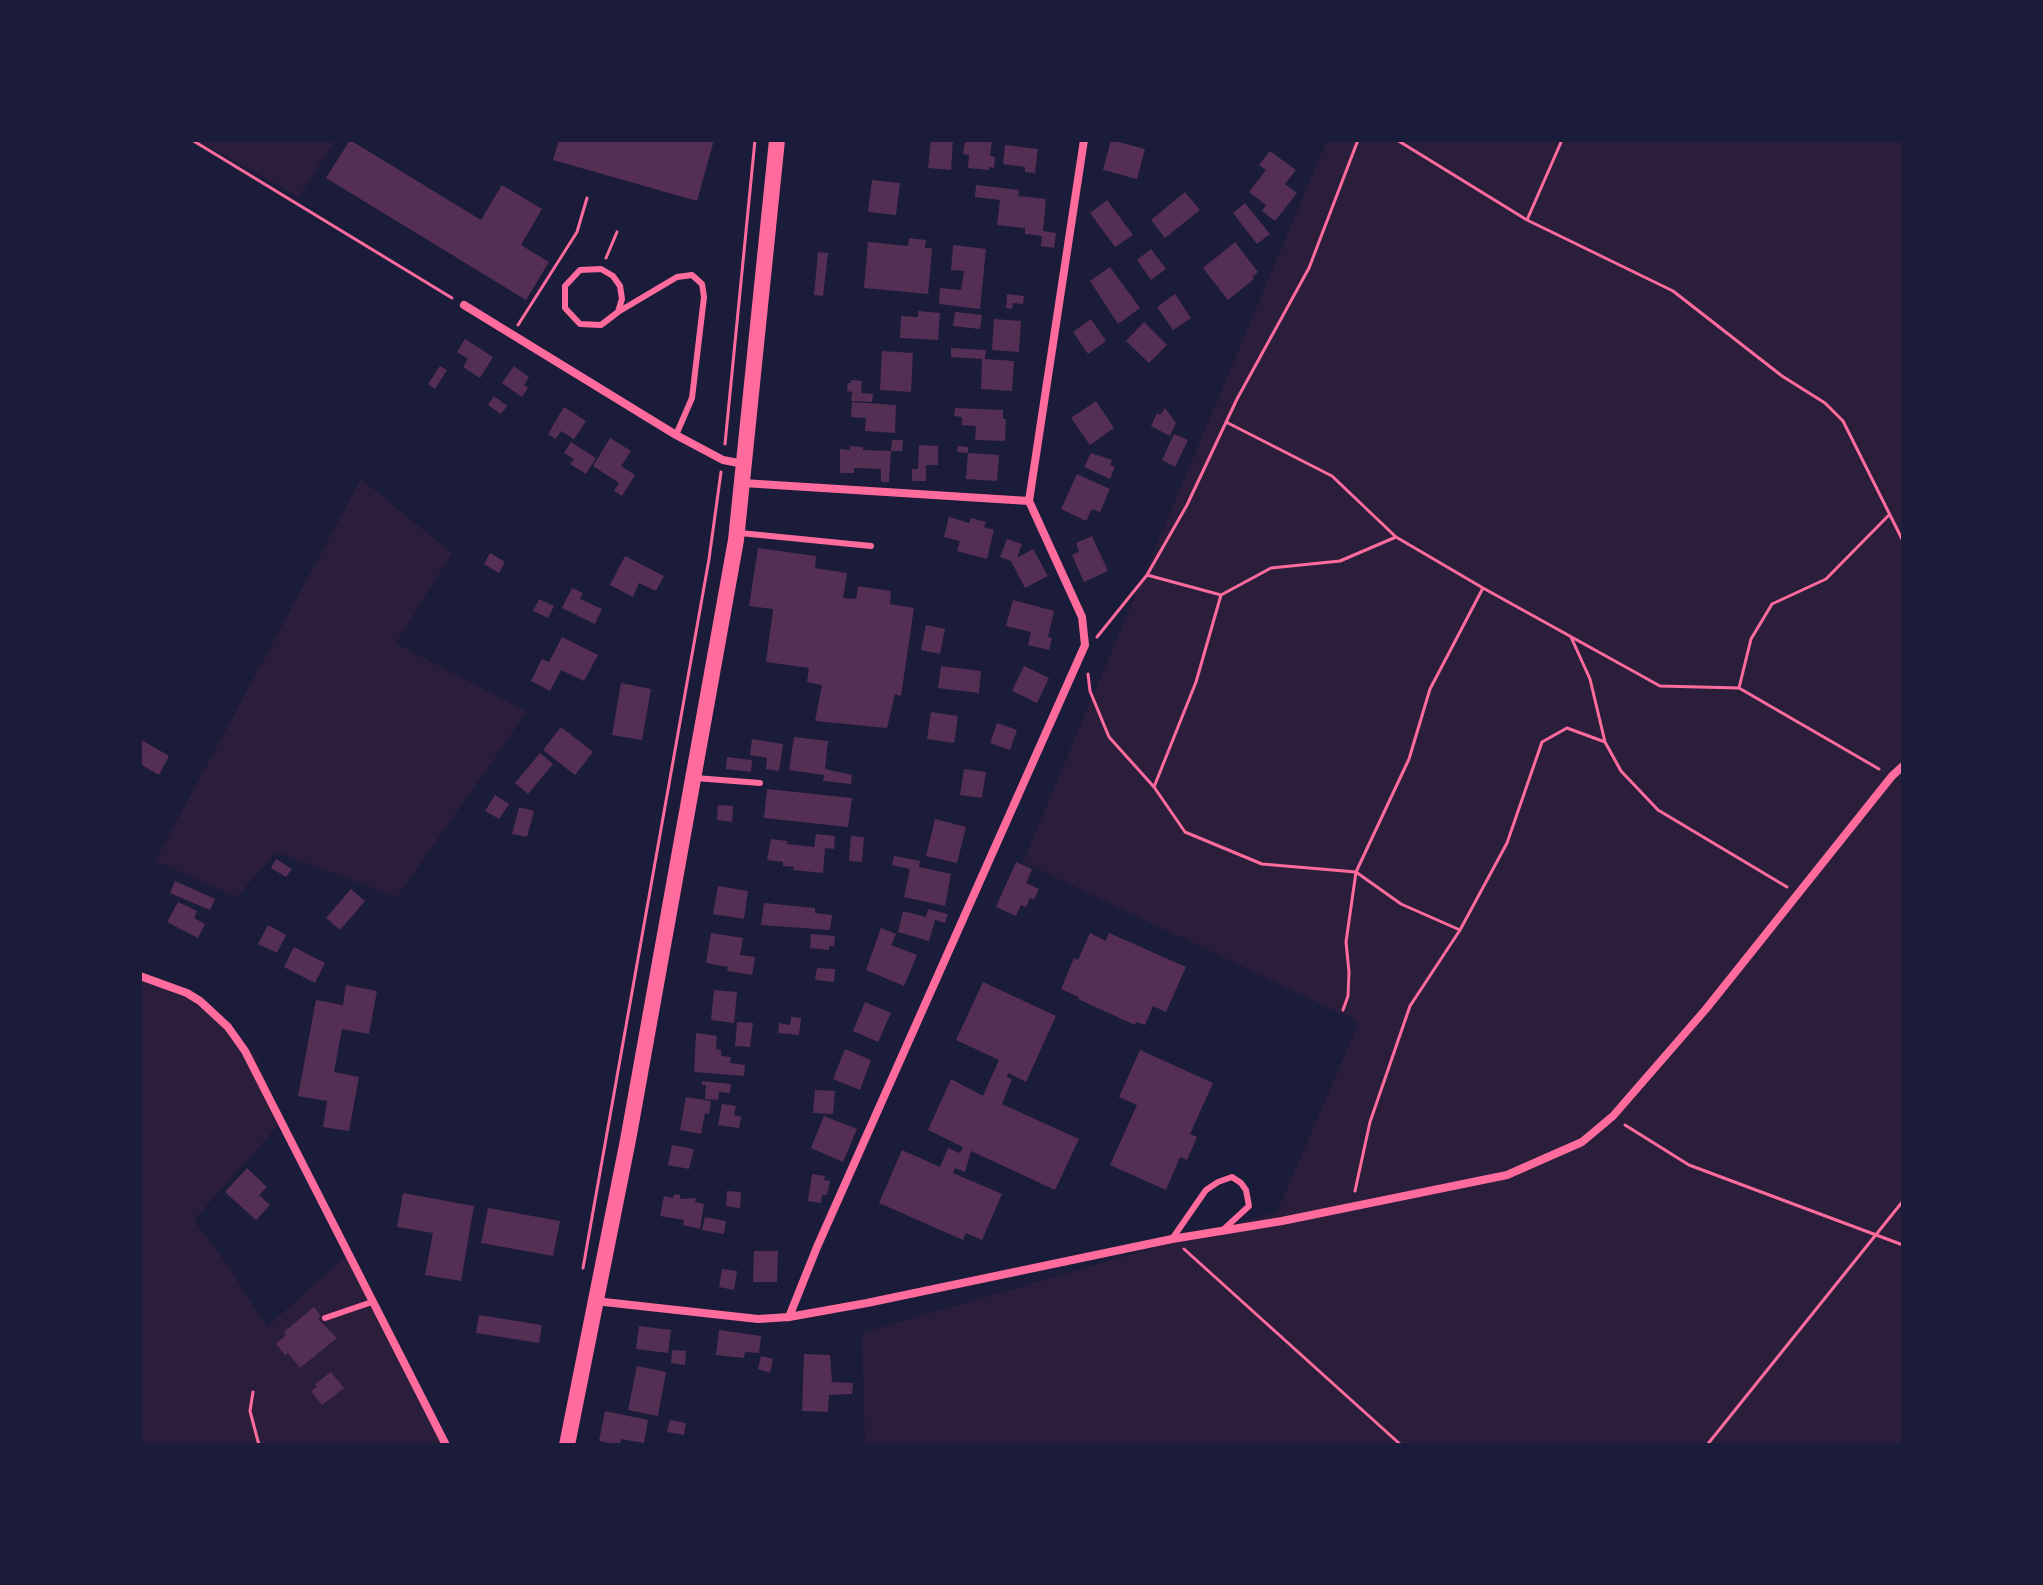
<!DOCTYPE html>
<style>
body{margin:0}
#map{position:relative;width:2043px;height:1585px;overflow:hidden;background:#1b1b3a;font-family:Signika,sans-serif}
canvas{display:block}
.frame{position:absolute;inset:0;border:142px solid #1b1b3a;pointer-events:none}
</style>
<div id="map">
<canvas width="2043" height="1585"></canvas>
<div class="frame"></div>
</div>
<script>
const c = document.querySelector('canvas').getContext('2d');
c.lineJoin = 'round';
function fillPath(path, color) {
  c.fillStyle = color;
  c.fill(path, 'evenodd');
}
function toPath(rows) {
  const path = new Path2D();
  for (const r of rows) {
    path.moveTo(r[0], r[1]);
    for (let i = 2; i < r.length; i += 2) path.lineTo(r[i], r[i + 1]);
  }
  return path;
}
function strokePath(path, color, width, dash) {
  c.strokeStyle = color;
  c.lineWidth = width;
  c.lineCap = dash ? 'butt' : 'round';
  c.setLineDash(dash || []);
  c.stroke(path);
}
const green = toPath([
 [196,140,335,140,299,197],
 [1327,140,1903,140,1903,1445,865,1445,862,1333,1277,1212,1359,1022,1023,862],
 [361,479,452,553,396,643,527,712,397,897,276,852,237,897,155,861],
 [140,977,208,1007,255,1055,283,1120,194,1220,228,1266,267,1327,348,1254,447,1445,140,1445]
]);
const building = toPath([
 [350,140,481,220,502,185,542,209,521,245,549,262,526,300,326,178],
 [559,140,714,140,697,201,553,160],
 [931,140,953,140,951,170,928,168],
 [992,140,990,156,995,157,994,168,989,167,989,170,968,168,969,155,963,154,965,141],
 [1111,140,1145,149,1137,179,1103,170],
 [1005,145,1038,149,1035,173,1025,172,1025,167,1003,164],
 [1270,151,1296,170,1285,184,1297,193,1275,221,1262,211,1266,205,1249,192,1266,170,1259,165],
 [872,180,900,183,896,215,868,212],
 [976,185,1019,190,1018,196,1046,199,1043,231,1056,233,1054,248,1041,246,1042,236,1025,234,1025,228,997,225,1000,200,975,197],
 [1185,192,1200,210,1165,238,1151,220],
 [1107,200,1133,235,1115,247,1090,213],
 [1245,203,1270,234,1257,244,1233,213],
 [909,238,926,240,925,248,932,248,928,294,864,288,868,242,908,246],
 [1235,242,1258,272,1252,277,1254,279,1228,300,1203,268],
 [953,245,986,249,980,309,939,304,940,288,961,290,964,271,951,270],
 [1151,249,1166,269,1151,280,1137,260],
 [818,252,828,253,823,296,814,295],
 [1110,267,1140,308,1118,324,1090,281],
 [1007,294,1024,296,1023,304,1013,303,1012,309,1006,308],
 [1175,294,1191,318,1173,330,1157,307],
 [918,311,940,313,938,340,900,338,901,316,918,317],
 [955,312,982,315,980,329,953,326],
 [994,319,1021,321,1019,352,992,350],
 [1091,319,1106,341,1088,354,1073,332],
 [1144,322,1167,345,1149,363,1126,341],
 [465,339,493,357,480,378,463,367,468,359,457,352],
 [951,348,986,350,985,359,1014,361,1012,391,981,389,982,359,951,357],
 [882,351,913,353,911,392,880,390],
 [440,366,447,370,435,389,428,384],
 [514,366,529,377,524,385,528,388,522,397,502,383],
 [851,380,862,381,861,393,873,394,872,402,851,401,852,392,847,391,848,383,851,383],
 [494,396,507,406,501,414,488,405],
 [1096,401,1114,428,1090,445,1071,418],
 [852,402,896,405,895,433,865,431,866,418,851,417],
 [564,407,586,421,574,439,561,431,556,439,548,434],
 [955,408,1003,410,1003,419,1006,419,1005,441,975,440,976,426,962,425,962,417,954,416],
 [1165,408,1176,423,1170,436,1151,426,1157,413,1160,415],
 [1174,434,1188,440,1175,467,1162,460],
 [610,438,631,451,621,466,635,475,622,496,614,491,619,483,593,466],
 [892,440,903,440,902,451,891,451,889,482,881,482,881,469,854,468,854,473,840,473,840,449,850,450,850,446,863,447,863,450,891,451],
 [571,442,596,458,586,474,570,464,574,459,564,453],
 [919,445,938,446,938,465,926,465,926,481,912,481,912,469,918,469],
 [958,446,968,447,968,453,999,455,997,481,966,479,968,453,957,452],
 [1091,453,1112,460,1110,465,1115,467,1110,479,1084,467],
 [1077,474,1110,489,1100,512,1092,509,1086,521,1061,509],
 [949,517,969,523,971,518,986,522,984,527,994,530,987,559,957,551,960,541,944,537],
 [1092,536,1108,571,1084,582,1072,555,1079,552,1076,543],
 [1007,539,1022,544,1017,558,1033,549,1048,576,1025,588,1011,561,1000,557],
 [758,548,816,556,815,568,847,573,843,598,856,599,858,586,891,591,890,604,914,608,901,696,895,694,887,728,815,721,822,685,807,682,809,668,766,662,773,609,749,606],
 [490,553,505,562,499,573,484,564],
 [625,556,664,576,656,591,639,583,633,597,610,585],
 [572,588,583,593,580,599,602,609,595,624,562,608],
 [539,599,554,606,548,618,533,611],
 [1013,600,1054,611,1048,637,1052,638,1049,650,1028,645,1031,632,1006,626],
 [926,625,945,629,940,654,921,650],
 [562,637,598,655,584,681,561,670,550,691,531,681,542,659,549,662],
 [941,666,981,671,979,693,938,688],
 [1024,666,1049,678,1037,703,1012,691],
 [621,683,651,689,642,740,612,735],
 [931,712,958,716,954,743,927,739],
 [997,723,1017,730,1010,750,990,743],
 [561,727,593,752,575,775,543,750],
 [794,737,828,741,825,769,852,775,851,784,823,781,824,775,789,770],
 [140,739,169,756,159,775,140,764],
 [752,739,783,744,779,771,766,769,767,758,750,755],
 [540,753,553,764,528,794,515,783],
 [727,757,752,760,751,772,726,769],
 [964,769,986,772,982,798,960,795],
 [767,789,852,798,848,827,764,818],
 [495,795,509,804,499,819,485,811],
 [718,805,733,806,732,822,717,820],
 [519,807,534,811,527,837,512,834],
 [935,819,966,827,957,863,926,856],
 [816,834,835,836,834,849,825,848,823,873,793,870,794,867,783,866,783,862,767,860,771,839,787,841,787,844,814,847],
 [851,836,864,837,862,862,849,861],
 [894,856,920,861,919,867,951,874,945,906,904,897,910,869,892,865],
 [276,859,292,869,286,877,271,868],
 [1016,862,1032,869,1026,883,1039,889,1034,899,1030,898,1026,907,1021,905,1016,916,996,907],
 [175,881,215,899,210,910,170,893],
 [718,886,748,891,744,919,713,914],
 [351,889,365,901,340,930,326,918],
 [178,902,197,911,194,918,205,924,198,938,167,922],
 [764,903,815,908,815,913,832,915,830,930,761,925],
 [928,909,948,914,945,923,935,920,929,941,898,932,903,911,926,917],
 [268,925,286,935,277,953,258,944],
 [881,928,896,934,891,945,917,955,904,986,866,970],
 [711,933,743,938,740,955,755,957,752,975,727,971,728,967,706,963],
 [1090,933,1106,941,1109,933,1186,967,1166,1012,1153,1006,1145,1025,1136,1022,1135,1025,1078,999,1079,997,1061,989,1074,958,1078,960],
 [811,934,835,936,834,946,829,946,829,950,810,948],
 [294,947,325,963,315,983,284,967],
 [817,968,835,969,834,982,815,980],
 [983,982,1056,1016,1026,1082,1008,1073,1007,1077,1012,1079,1002,1104,1079,1139,1055,1190,971,1151,965,1172,955,1168,953,1173,1002,1194,982,1240,966,1233,963,1240,879,1203,902,1150,940,1167,948,1148,960,1153,963,1147,928,1130,951,1079,983,1096,999,1060,956,1040],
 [346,985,377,991,369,1034,342,1029,334,1072,359,1077,349,1131,323,1127,327,1101,298,1096,316,1000,343,1005],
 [714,990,737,992,734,1023,711,1020],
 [865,1002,891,1013,878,1042,853,1031],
 [791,1017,801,1018,799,1035,778,1033,779,1023,790,1025],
 [737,1022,753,1023,750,1047,735,1046],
 [696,1033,717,1036,716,1049,721,1050,721,1056,731,1057,730,1063,745,1065,744,1076,694,1072],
 [845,1049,871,1060,860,1090,833,1079],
 [1140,1050,1213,1083,1190,1134,1197,1137,1187,1160,1180,1157,1166,1190,1110,1165,1137,1105,1119,1097],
 [702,1081,731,1084,730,1093,719,1092,718,1100,705,1099,706,1085,702,1085],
 [815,1090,835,1091,833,1114,813,1113],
 [686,1097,711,1101,709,1114,705,1113,701,1134,680,1130],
 [722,1104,736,1106,734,1115,741,1117,739,1128,718,1125],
 [824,1116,857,1129,843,1162,811,1148],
 [672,1145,694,1149,689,1169,668,1165],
 [247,1168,267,1187,259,1195,270,1205,256,1220,225,1192],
 [812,1174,825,1176,824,1180,830,1181,827,1195,822,1195,821,1203,808,1201],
 [727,1191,741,1192,740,1208,726,1206],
 [403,1193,474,1206,461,1281,425,1275,433,1233,397,1227],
 [674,1194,680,1195,680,1199,696,1198,695,1202,704,1204,700,1229,683,1225,684,1220,660,1216,664,1196,673,1198],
 [488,1208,560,1221,553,1256,481,1243],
 [705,1217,726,1221,724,1234,702,1230],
 [754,1251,778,1251,777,1282,753,1282],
 [722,1269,737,1271,734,1290,719,1287],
 [314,1307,321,1316,318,1319,337,1338,300,1368,288,1353,285,1355,276,1344,286,1335,284,1332],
 [479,1315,542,1325,539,1343,476,1333],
 [639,1326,671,1330,668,1353,636,1349],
 [719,1330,761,1336,759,1353,745,1352,744,1358,716,1355],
 [672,1350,686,1351,685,1365,671,1363],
 [804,1354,830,1355,832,1382,853,1383,852,1394,829,1395,828,1412,802,1411],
 [761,1356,773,1359,770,1373,758,1369],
 [637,1366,666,1372,658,1416,628,1410],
 [331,1372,344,1388,322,1405,311,1391,317,1387,315,1384],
 [605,1411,648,1420,644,1443,621,1439,620,1445,599,1441],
 [670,1420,686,1423,684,1435,667,1432]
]);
const path = toPath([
 [192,140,452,298],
 [1397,140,1527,220],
 [1562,140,1527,220,1673,291,1782,376,1825,403,1843,421,1903,541],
 [606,258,617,232],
 [518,325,577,232,587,198],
 [1226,422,1332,476,1396,537,1483,588,1660,686,1739,688,1879,769],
 [725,444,755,140],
 [1147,575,1221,595],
 [1097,637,1147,575,1187,505,1237,399,1309,268,1358,140],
 [1571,637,1590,679,1605,742],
 [1088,674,1090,691,1109,737,1154,787,1185,832,1262,864,1356,872,1409,759,1430,689,1483,588],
 [1739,688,1751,639,1772,604,1826,579,1888,516],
 [1154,787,1196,682,1221,595,1271,568,1340,561,1396,537],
 [1343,1010,1348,996,1349,972,1346,942,1356,872,1401,904,1460,930],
 [1625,1125,1689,1165,1903,1245],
 [1355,1191,1370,1122,1410,1006,1460,930,1507,843,1542,742,1567,728,1605,742,1621,771,1658,810,1787,887],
 [1184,1249,1401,1445],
 [583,1268,709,559,721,472],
 [253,1392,250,1411,259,1445],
 [1707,1445,1903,1201]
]);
const service = toPath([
 [618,312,622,299,620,286,613,276,601,269,580,270,565,286,565,308,580,324,601,325,618,312,677,277,692,275,702,284,704,297,692,398,676,435],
 [740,533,871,546],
 [695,778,760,783],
 [1172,1239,1206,1190,1218,1182,1232,1177,1241,1183,1246,1190,1249,1206,1224,1229],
 [325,1318,372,1302]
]);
const minor = toPath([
 [464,305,676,435,723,460,744,464],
 [743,483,1029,501],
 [140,976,187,993,200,1001,228,1027,245,1051,446,1445],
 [595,1301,758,1319,789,1317,867,1303,1172,1239,1282,1221,1507,1175,1582,1142,1613,1116,1706,1009,1892,776,1903,766],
 [789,1317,817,1247,1085,645,1082,617,1029,501,1084,140]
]);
const secondary = toPath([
 [567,1445,628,1140,736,540,777,140]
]);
fillPath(green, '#2a1e3b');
fillPath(building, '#542f53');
strokePath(path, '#ff6b9d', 3);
strokePath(service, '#ff6b9d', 6);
strokePath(minor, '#ff6b9d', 8);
strokePath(secondary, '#ff6b9d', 16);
</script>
